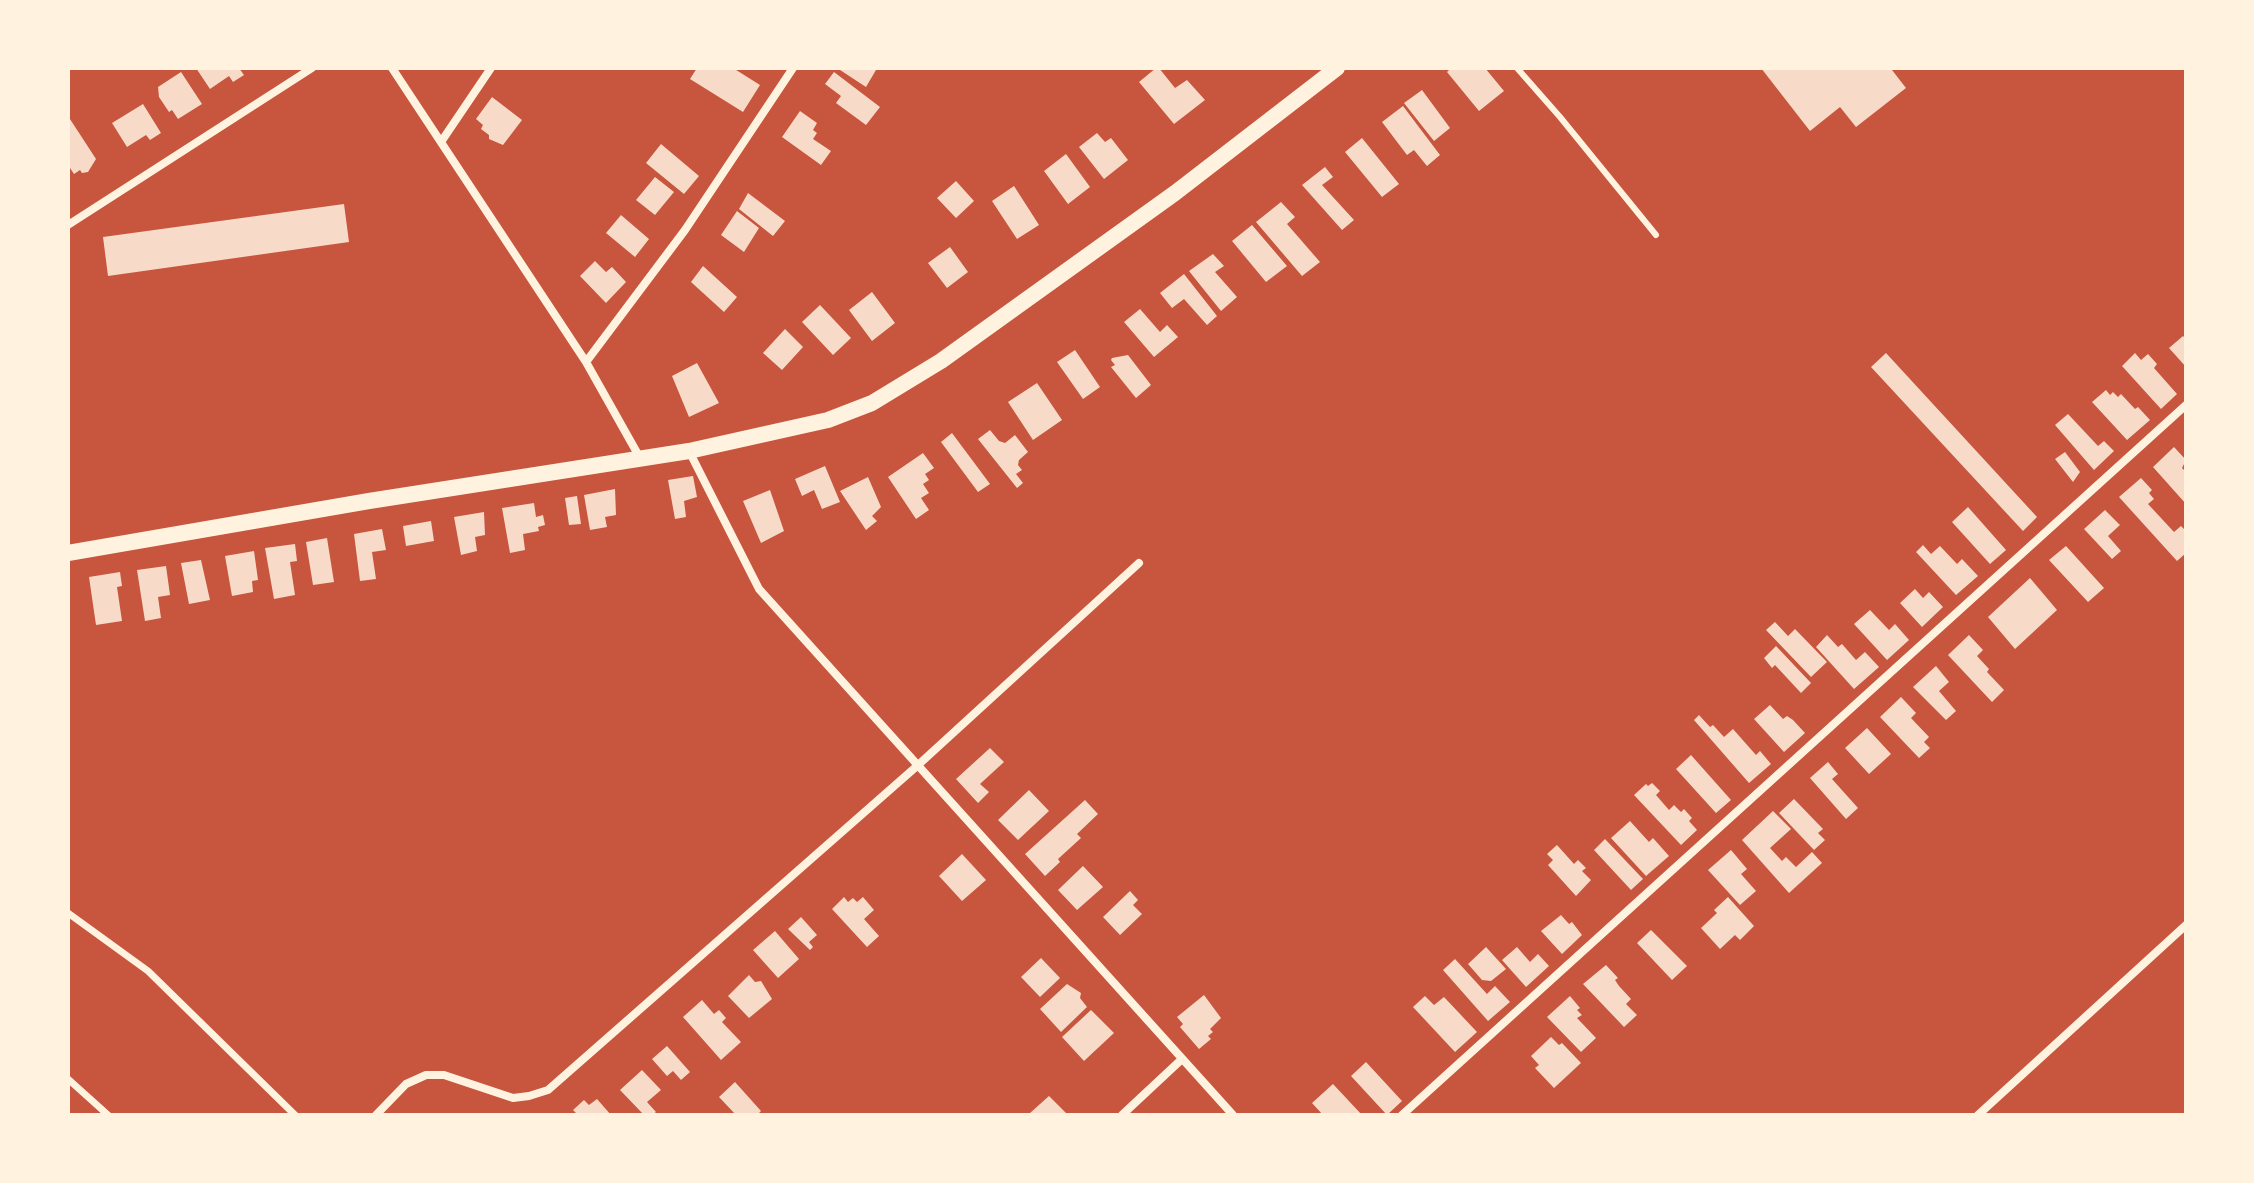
<!DOCTYPE html>
<style>
body{margin:0}
#map{position:relative;width:2254px;height:1183px;overflow:hidden;background:#c8553d;font-family:"Roboto Serif",serif}
canvas{display:block}
.frame{position:absolute;inset:0;border:70px solid #fff3e0;pointer-events:none}
</style>
<div id="map">
<canvas width="2254" height="1183"></canvas>
<div class="frame"></div>
</div>
<script>
const c = document.querySelector('canvas').getContext('2d');
c.lineJoin = 'round';
function fillPath(path, color) {
  c.fillStyle = color;
  c.fill(path, 'evenodd');
}
function toPath(rows) {
  const path = new Path2D();
  for (const r of rows) {
    path.moveTo(r[0], r[1]);
    for (let i = 2; i < r.length; i += 2) path.lineTo(r[i], r[i + 1]);
  }
  return path;
}
function strokePath(path, color, width, dash) {
  c.strokeStyle = color;
  c.lineWidth = width;
  c.lineCap = dash ? 'butt' : 'round';
  c.setLineDash(dash || []);
  c.stroke(path);
}
const building = toPath([
 [196,68,239,68,244,75,233,82,229,76,210,89],
 [697,68,733,68,760,85,743,112,690,79],
 [837,68,872,68,876,70,866,87],
 [1156,68,1159,68,1175,88,1187,80,1205,100,1174,124,1139,82],
 [1451,68,1485,68,1504,91,1479,111,1447,72],
 [1761,68,1894,68,1892,70,1906,88,1856,127,1840,107,1810,131],
 [181,72,202,104,178,119,172,110,169,112,159,97,158,87],
 [834,72,880,107,866,125,836,103,841,96,825,84],
 [1422,90,1450,128,1434,141,1404,103],
 [492,97,522,120,503,145,489,139,489,135,481,129,483,125,476,119],
 [143,104,161,133,150,140,146,135,127,147,112,123],
 [1403,106,1440,155,1427,166,1414,150,1407,155,1382,122],
 [800,111,817,123,813,130,817,133,813,139,831,151,821,165,782,137],
 [68,116,96,159,88,172,82,173,80,170,74,174,68,165],
 [1097,133,1105,142,1111,138,1128,160,1104,179,1079,147],
 [1362,138,1399,184,1382,197,1345,152],
 [661,144,699,176,684,194,646,163],
 [1066,154,1090,187,1068,204,1044,171],
 [1325,167,1333,177,1322,185,1354,220,1342,230,1302,185],
 [655,177,674,192,655,215,636,200],
 [956,181,974,201,956,218,937,198],
 [1014,186,1039,225,1017,239,992,201],
 [748,193,785,221,773,236,739,209],
 [1281,202,1295,217,1287,224,1320,262,1302,276,1256,222],
 [344,204,349,242,108,276,103,237],
 [737,211,759,228,744,252,721,235],
 [621,215,649,239,635,257,606,233],
 [1252,225,1287,266,1266,282,1232,241],
 [950,247,968,272,947,288,928,263],
 [1213,254,1224,266,1215,272,1237,297,1221,311,1189,271],
 [595,261,606,272,612,267,626,282,606,303,580,276],
 [703,266,737,297,724,312,691,282],
 [1184,274,1217,316,1207,325,1184,299,1172,308,1160,293],
 [872,292,895,323,872,341,849,310],
 [820,305,851,338,833,355,802,322],
 [1140,309,1160,332,1167,325,1178,337,1154,357,1124,322],
 [785,329,803,347,782,370,763,353],
 [2183,336,2186,339,2186,367,2169,348],
 [1075,350,1100,387,1083,399,1057,362],
 [1886,353,2037,517,2023,531,1871,367],
 [2135,353,2141,360,2148,354,2157,364,2154,368,2177,394,2161,409,2122,366],
 [1128,355,1151,385,1136,398,1111,367,1115,365,1111,360,1112,358],
 [697,363,719,403,689,417,672,376],
 [1037,383,1062,420,1033,440,1008,402],
 [2106,390,2110,395,2113,392,2118,397,2121,394,2135,409,2138,407,2150,420,2127,440,2092,402],
 [2068,414,2098,446,2104,441,2114,451,2094,470,2055,425],
 [990,430,999,441,1005,443,1015,435,1028,452,1019,460,1018,465,1022,470,1016,474,1023,483,1017,488,978,439],
 [952,433,990,484,978,492,941,442],
 [2174,447,2186,460,2182,468,2186,472,2186,504,2153,467],
 [2065,452,2080,472,2073,482,2055,459],
 [923,453,934,468,925,474,929,480,923,484,929,493,921,498,929,510,916,519,888,477],
 [825,466,840,502,822,509,814,490,802,496,795,479],
 [693,476,697,497,684,501,686,517,675,519,668,480],
 [868,477,881,507,872,516,877,521,866,530,840,491],
 [2141,478,2152,490,2149,493,2154,499,2148,504,2174,532,2181,526,2186,531,2186,553,2177,561,2119,497],
 [615,489,616,515,605,517,607,527,590,530,584,495],
 [770,490,784,531,761,543,743,501],
 [577,496,581,524,569,525,565,498],
 [534,503,536,517,543,515,545,525,538,527,539,531,523,534,525,550,510,553,502,508],
 [1968,507,2006,550,1990,564,1952,522],
 [2105,510,2120,525,2108,536,2121,551,2112,559,2084,529],
 [484,512,485,535,475,537,477,551,461,555,454,517],
 [431,521,434,541,406,546,403,526],
 [382,529,386,550,372,552,376,579,360,581,354,534],
 [327,538,334,582,313,585,306,542],
 [295,544,297,561,290,562,295,595,274,599,265,548],
 [1923,545,1931,554,1940,546,1957,564,1962,559,1978,576,1956,595,1916,552],
 [2066,546,2104,588,2088,602,2049,560],
 [254,551,258,580,252,581,253,592,232,596,225,556],
 [201,560,210,600,189,604,181,563],
 [166,566,170,595,158,597,161,618,145,621,137,570],
 [120,572,122,586,117,587,122,621,96,625,89,577],
 [2030,578,2057,610,2015,649,1988,617],
 [1915,589,1923,598,1929,592,1943,607,1922,627,1900,603],
 [1870,610,1889,630,1895,624,1909,640,1887,660,1854,624],
 [1775,622,1788,636,1795,629,1827,662,1811,677,1766,630],
 [1827,635,1838,647,1842,644,1856,660,1865,652,1879,667,1854,689,1816,647],
 [1969,635,1983,650,1977,656,1989,669,1987,672,2004,690,1992,702,1948,655],
 [1776,646,1811,683,1801,693,1775,665,1772,668,1764,658],
 [1936,666,1949,682,1939,691,1956,711,1946,720,1913,687],
 [1901,697,1916,713,1911,718,1929,737,1924,742,1930,748,1919,758,1880,717],
 [1770,705,1783,719,1787,716,1793,720,1805,733,1784,752,1754,719],
 [1699,715,1710,727,1713,725,1724,737,1733,729,1756,755,1760,751,1771,764,1749,783,1694,720],
 [1867,728,1891,754,1869,774,1845,748],
 [990,748,1004,762,980,784,989,792,978,803,956,779],
 [1691,755,1731,800,1716,813,1676,769],
 [1828,762,1838,774,1832,779,1858,808,1846,819,1810,778],
 [1652,783,1660,791,1656,795,1669,810,1674,805,1681,812,1684,809,1692,818,1689,821,1697,830,1681,845,1634,795,1646,784,1648,786],
 [1029,790,1049,811,1018,840,998,820],
 [1794,799,1823,829,1818,833,1825,840,1814,850,1779,813],
 [1085,800,1098,814,1077,834,1081,838,1058,859,1060,862,1045,876,1025,854],
 [1773,811,1791,829,1770,848,1782,861,1786,857,1796,867,1812,852,1822,863,1789,893,1742,840],
 [1630,821,1649,842,1653,838,1669,856,1646,876,1611,838],
 [1605,839,1643,879,1631,890,1594,850],
 [1557,845,1574,864,1578,860,1586,868,1582,871,1591,880,1576,896,1548,865,1553,860,1547,854],
 [1731,850,1747,869,1741,874,1756,891,1740,905,1708,870],
 [962,854,986,880,962,901,939,876],
 [1083,866,1103,887,1077,910,1058,890],
 [1130,891,1138,900,1133,905,1142,914,1120,935,1103,917],
 [844,897,848,902,853,898,857,902,863,897,874,910,864,919,879,936,867,947,832,909],
 [1728,897,1754,926,1740,940,1735,935,1720,949,1701,928,1717,913,1714,910],
 [1561,915,1569,924,1572,922,1582,935,1562,954,1541,931],
 [801,917,817,935,809,942,813,947,810,950,788,929],
 [1651,930,1687,966,1672,980,1637,943],
 [775,931,799,959,778,978,753,950],
 [1486,947,1506,969,1491,981,1482,980,1468,964],
 [1517,947,1530,962,1538,954,1549,966,1526,987,1502,960],
 [1041,958,1060,978,1040,997,1021,977],
 [1455,959,1487,994,1495,986,1510,1002,1488,1021,1443,970],
 [1606,965,1618,978,1615,980,1619,986,1631,999,1626,1004,1637,1015,1624,1027,1583,984],
 [749,975,755,982,761,981,772,999,749,1018,728,996],
 [1067,984,1081,993,1080,998,1087,1007,1061,1032,1040,1009],
 [1204,995,1221,1018,1210,1029,1213,1032,1208,1036,1211,1039,1199,1049,1180,1027,1183,1024,1177,1017],
 [1425,996,1434,1005,1444,997,1477,1032,1455,1052,1413,1007],
 [1570,996,1580,1008,1577,1010,1582,1015,1577,1018,1596,1038,1581,1052,1547,1017],
 [702,1000,714,1014,719,1010,726,1018,722,1022,741,1042,721,1060,683,1017],
 [1091,1010,1114,1033,1084,1061,1062,1037],
 [1551,1037,1559,1045,1562,1043,1581,1063,1554,1088,1535,1068,1539,1065,1531,1056],
 [667,1046,690,1072,681,1080,673,1071,667,1076,652,1059],
 [1366,1062,1402,1101,1387,1115,1351,1076],
 [642,1070,661,1090,647,1102,656,1112,652,1115,644,1115,620,1090],
 [735,1082,761,1111,757,1115,736,1115,719,1097],
 [1333,1084,1362,1115,1323,1115,1312,1103],
 [1049,1096,1068,1115,1031,1115,1030,1113],
 [597,1099,611,1115,578,1115,573,1110,584,1100,589,1105]
]);
const service = toPath([
 [1517,68,1560,117,1656,235]
]);
const pedestrian = toPath([
 [68,913,148,971,295,1115],
 [68,1079,108,1115]
]);
const minor = toPath([
 [392,68,586,362,640,458],
 [441,142,491,68],
 [68,225,312,68],
 [586,362,685,230,793,68],
 [689,451,759,589,1233,1115],
 [376,1115,406,1084,426,1075,444,1075,513,1098,529,1096,548,1090,917,766,1139,563],
 [1122,1115,1182,1059],
 [1402,1115,2186,405],
 [1978,1115,2186,925]
]);
const secondary = toPath([
 [68,553,369,501,689,451,828,420,872,403,941,361,1175,193,1337,68]
]);
fillPath(building, '#f7dbc8');
strokePath(service, '#fff3e0', 6);
strokePath(pedestrian, '#fff3e0', 7);
strokePath(minor, '#fff3e0', 8);
strokePath(secondary, '#fff3e0', 16);
</script>
